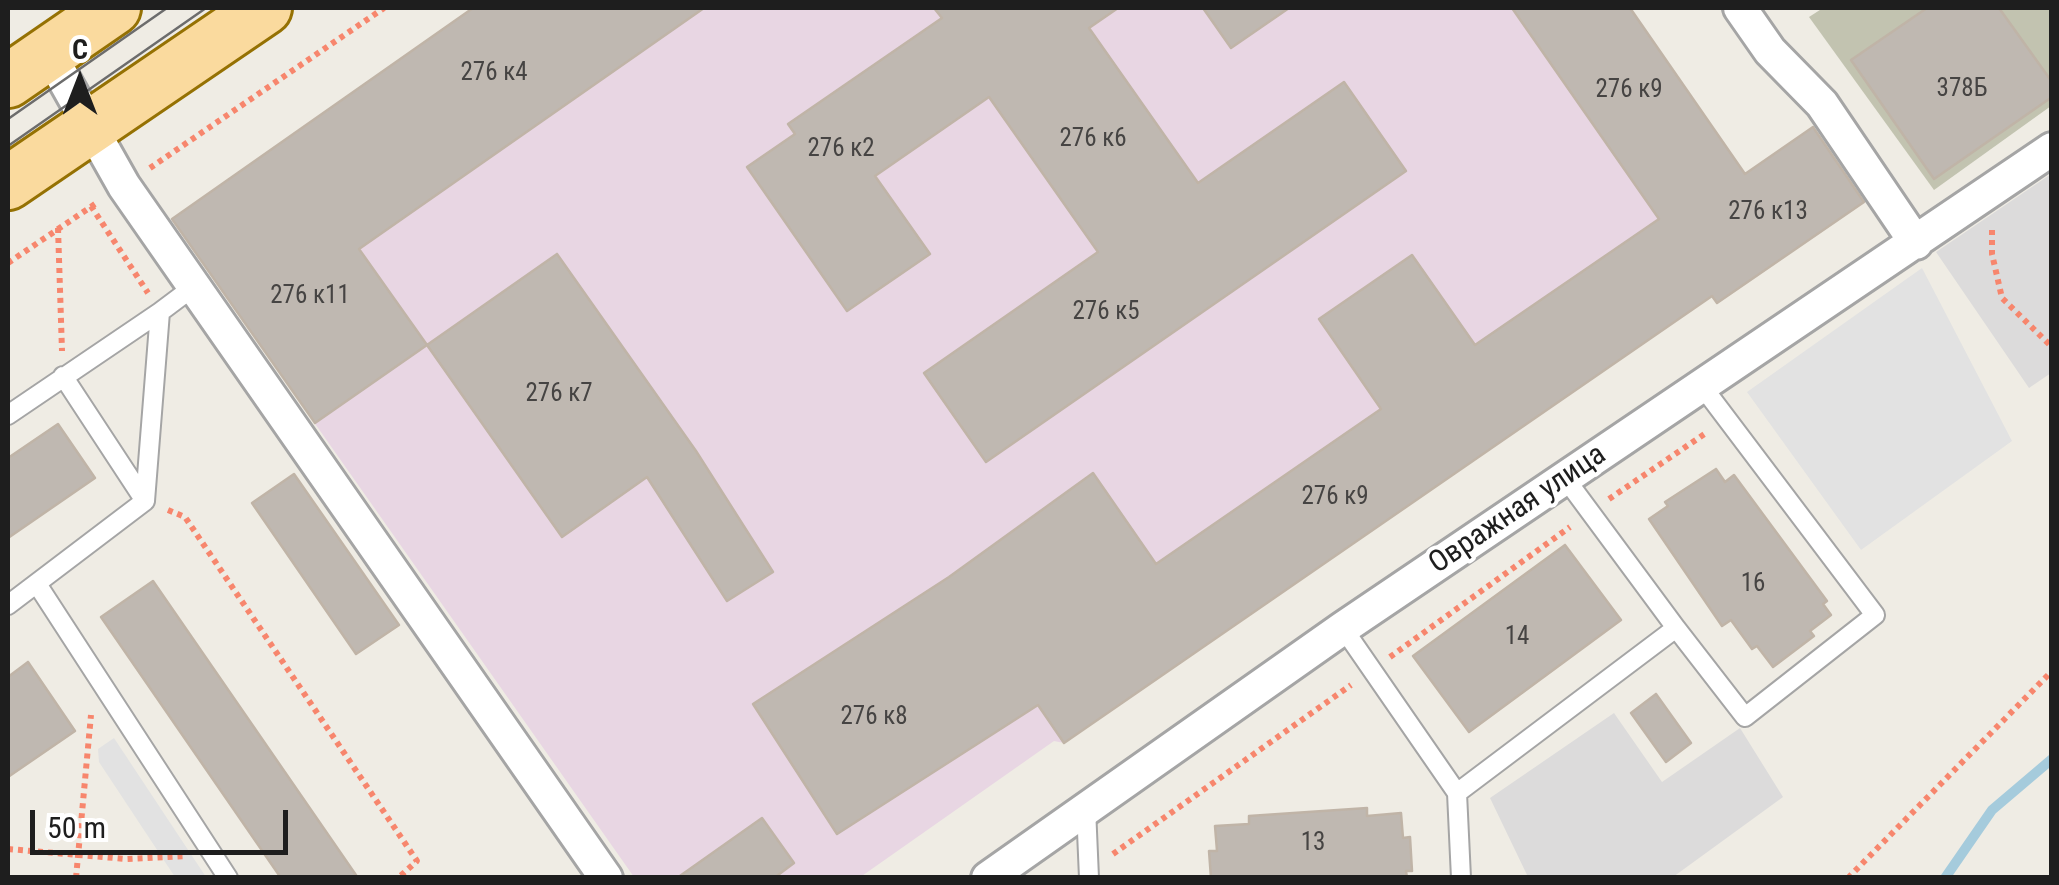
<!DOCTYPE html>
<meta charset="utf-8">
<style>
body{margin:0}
#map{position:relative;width:2059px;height:885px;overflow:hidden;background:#efece4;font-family:"Roboto Condensed",sans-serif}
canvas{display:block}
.frame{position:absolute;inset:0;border:10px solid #1e1e1e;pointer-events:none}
.north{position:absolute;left:30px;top:30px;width:100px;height:100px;-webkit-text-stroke:8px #fff;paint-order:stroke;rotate:0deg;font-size:28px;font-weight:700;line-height:40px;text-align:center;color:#1e1e1e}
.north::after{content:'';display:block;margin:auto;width:35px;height:45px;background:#1e1e1e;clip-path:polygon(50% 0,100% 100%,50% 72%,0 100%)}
.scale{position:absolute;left:30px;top:810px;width:258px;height:45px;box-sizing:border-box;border:5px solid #1e1e1e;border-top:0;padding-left:12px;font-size:30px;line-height:35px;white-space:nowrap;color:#1e1e1e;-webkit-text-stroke:8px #fff;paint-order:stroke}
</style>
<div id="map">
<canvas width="2059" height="885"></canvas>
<div class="frame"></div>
<div class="north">С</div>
<div class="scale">50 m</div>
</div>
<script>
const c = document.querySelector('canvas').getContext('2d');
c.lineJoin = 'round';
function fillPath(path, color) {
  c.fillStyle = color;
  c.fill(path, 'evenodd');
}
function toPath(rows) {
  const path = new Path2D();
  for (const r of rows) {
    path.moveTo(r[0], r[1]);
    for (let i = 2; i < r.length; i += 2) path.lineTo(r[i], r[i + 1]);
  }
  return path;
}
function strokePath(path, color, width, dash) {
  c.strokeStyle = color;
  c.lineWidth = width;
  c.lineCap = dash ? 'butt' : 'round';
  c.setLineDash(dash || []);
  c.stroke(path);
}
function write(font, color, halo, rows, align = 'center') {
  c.font = font + ' "Roboto Condensed",sans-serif';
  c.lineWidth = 8;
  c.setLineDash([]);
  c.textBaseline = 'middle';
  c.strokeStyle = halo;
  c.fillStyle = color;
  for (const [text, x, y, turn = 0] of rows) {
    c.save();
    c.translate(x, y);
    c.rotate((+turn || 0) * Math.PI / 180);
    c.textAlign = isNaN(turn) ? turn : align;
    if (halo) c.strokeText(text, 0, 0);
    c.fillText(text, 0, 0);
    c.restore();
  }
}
const residential = toPath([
 [2051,174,2051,373,2029,388,1936,252],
 [1614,713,1662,782,1740,728,1783,797,1673,877,1528,877,1490,798]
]);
const industrial = toPath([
 [474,8,1630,8,1745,174,1674,297,1686,314,1064,743,1054,741,859,878,634,877,171,219]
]);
const construction = toPath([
 [1823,8,2051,8,2051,106,1934,190,1809,17]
]);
const parking = toPath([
 [1922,268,2012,441,1861,550,1747,392],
 [114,738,206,877,175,877,99,762,98,749]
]);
const stream = toPath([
 [1945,878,1992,810,2052,759]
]);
const building = toPath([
 [473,8,704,8,359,249,427,345,315,423,172,219,473,8],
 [934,8,1118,8,1089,28,1198,183,1344,82,1406,171,986,462,924,373,1098,252,989,97,875,176,930,254,847,311,747,167,795,134,788,124,942,18,934,8],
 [1203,8,1289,8,1231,48,1203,8],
 [1512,8,1630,8,1745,174,1813,127,1864,202,1717,303,1712,296,1064,743,1038,705,837,834,753,704,949,577,1093,473,1156,564,1381,409,1319,319,1412,255,1475,345,1659,219,1512,8],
 [1927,8,1999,8,2052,82,2052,97,1934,179,1851,60,1927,8],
 [557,254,696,451,773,572,727,601,647,477,562,537,427,345,557,254],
 [58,424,95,478,8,538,8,458,58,424],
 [1716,469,1725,482,1734,475,1827,601,1823,604,1831,615,1810,631,1814,636,1773,667,1757,646,1752,649,1731,620,1722,626,1649,519,1668,506,1665,502,1716,469],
 [294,474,399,625,356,654,252,503,294,474],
 [1565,545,1621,620,1469,732,1413,656,1565,545],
 [153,581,358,878,281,878,101,617,153,581],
 [28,662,75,731,8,777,8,677,28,662],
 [1656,694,1691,743,1666,762,1631,713,1656,694],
 [1367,808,1367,816,1401,813,1403,838,1410,837,1412,871,1406,871,1407,878,1211,878,1209,851,1217,851,1215,826,1249,824,1249,816,1367,808],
 [762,818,794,863,774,878,677,878,762,818]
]);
const path = toPath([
 [150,168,384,8],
 [91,206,148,293],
 [58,228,62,351],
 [1992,230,1992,254,2002,298,2052,347],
 [8,263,98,202],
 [1609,499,1706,433],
 [168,510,185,517,417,861,398,878],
 [1390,657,1570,527],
 [8,849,126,859,186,856],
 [1113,854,1351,685],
 [76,878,91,715],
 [1848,878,2052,671]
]);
const lane = toPath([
 [63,376,145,501],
 [8,415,160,312],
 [1565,478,1676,628],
 [37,584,228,878],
 [8,605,145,501,160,312,196,285],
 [1343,628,1457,793,1676,628,1745,717,1875,615,1702,386],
 [1457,793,1461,878],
 [1086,808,1089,878]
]);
const street = toPath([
 [1740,8,1770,51,1822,104,1916,243],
 [49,53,124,186,606,878],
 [988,878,1343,628,2052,149]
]);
const primary = toPath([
 [8,81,114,8],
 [8,183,265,8]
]);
const tram = toPath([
 [8,119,167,8],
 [8,146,206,8]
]);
const numberNames = [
 ["276 к4",494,74],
 ["378Б",1962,90],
 ["276 к9",1629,91],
 ["276 к6",1093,140],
 ["276 к2",841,150],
 ["276 к13",1768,213],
 ["276 к11",310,297],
 ["276 к5",1106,313],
 ["276 к7",559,395],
 ["276 к9",1335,498],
 ["16",1753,585],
 ["14",1517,638],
 ["276 к8",874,718],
 ["13",1313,844]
];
const streetNames = [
 ["Овражная улица",1518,510,-34]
];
fillPath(residential, '#dcdbdb');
fillPath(industrial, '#e8d6e3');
fillPath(construction, '#c2c3b0');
fillPath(parking, '#e2e2e2');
strokePath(stream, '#a5cbdc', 10);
fillPath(building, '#bfb8b1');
strokePath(building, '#c0b4a7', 2.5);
strokePath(lane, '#a5a5a5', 22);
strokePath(street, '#a5a5a5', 38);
strokePath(primary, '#957103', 58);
strokePath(path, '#f7866d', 6, [5, 5]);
strokePath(lane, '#fff', 18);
strokePath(street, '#fff', 32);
strokePath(primary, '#fada9e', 52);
strokePath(tram, '#6c6c6c', 2.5);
write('25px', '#464443', null, numberNames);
write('30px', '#1e1e1e', '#fff', streetNames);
</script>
